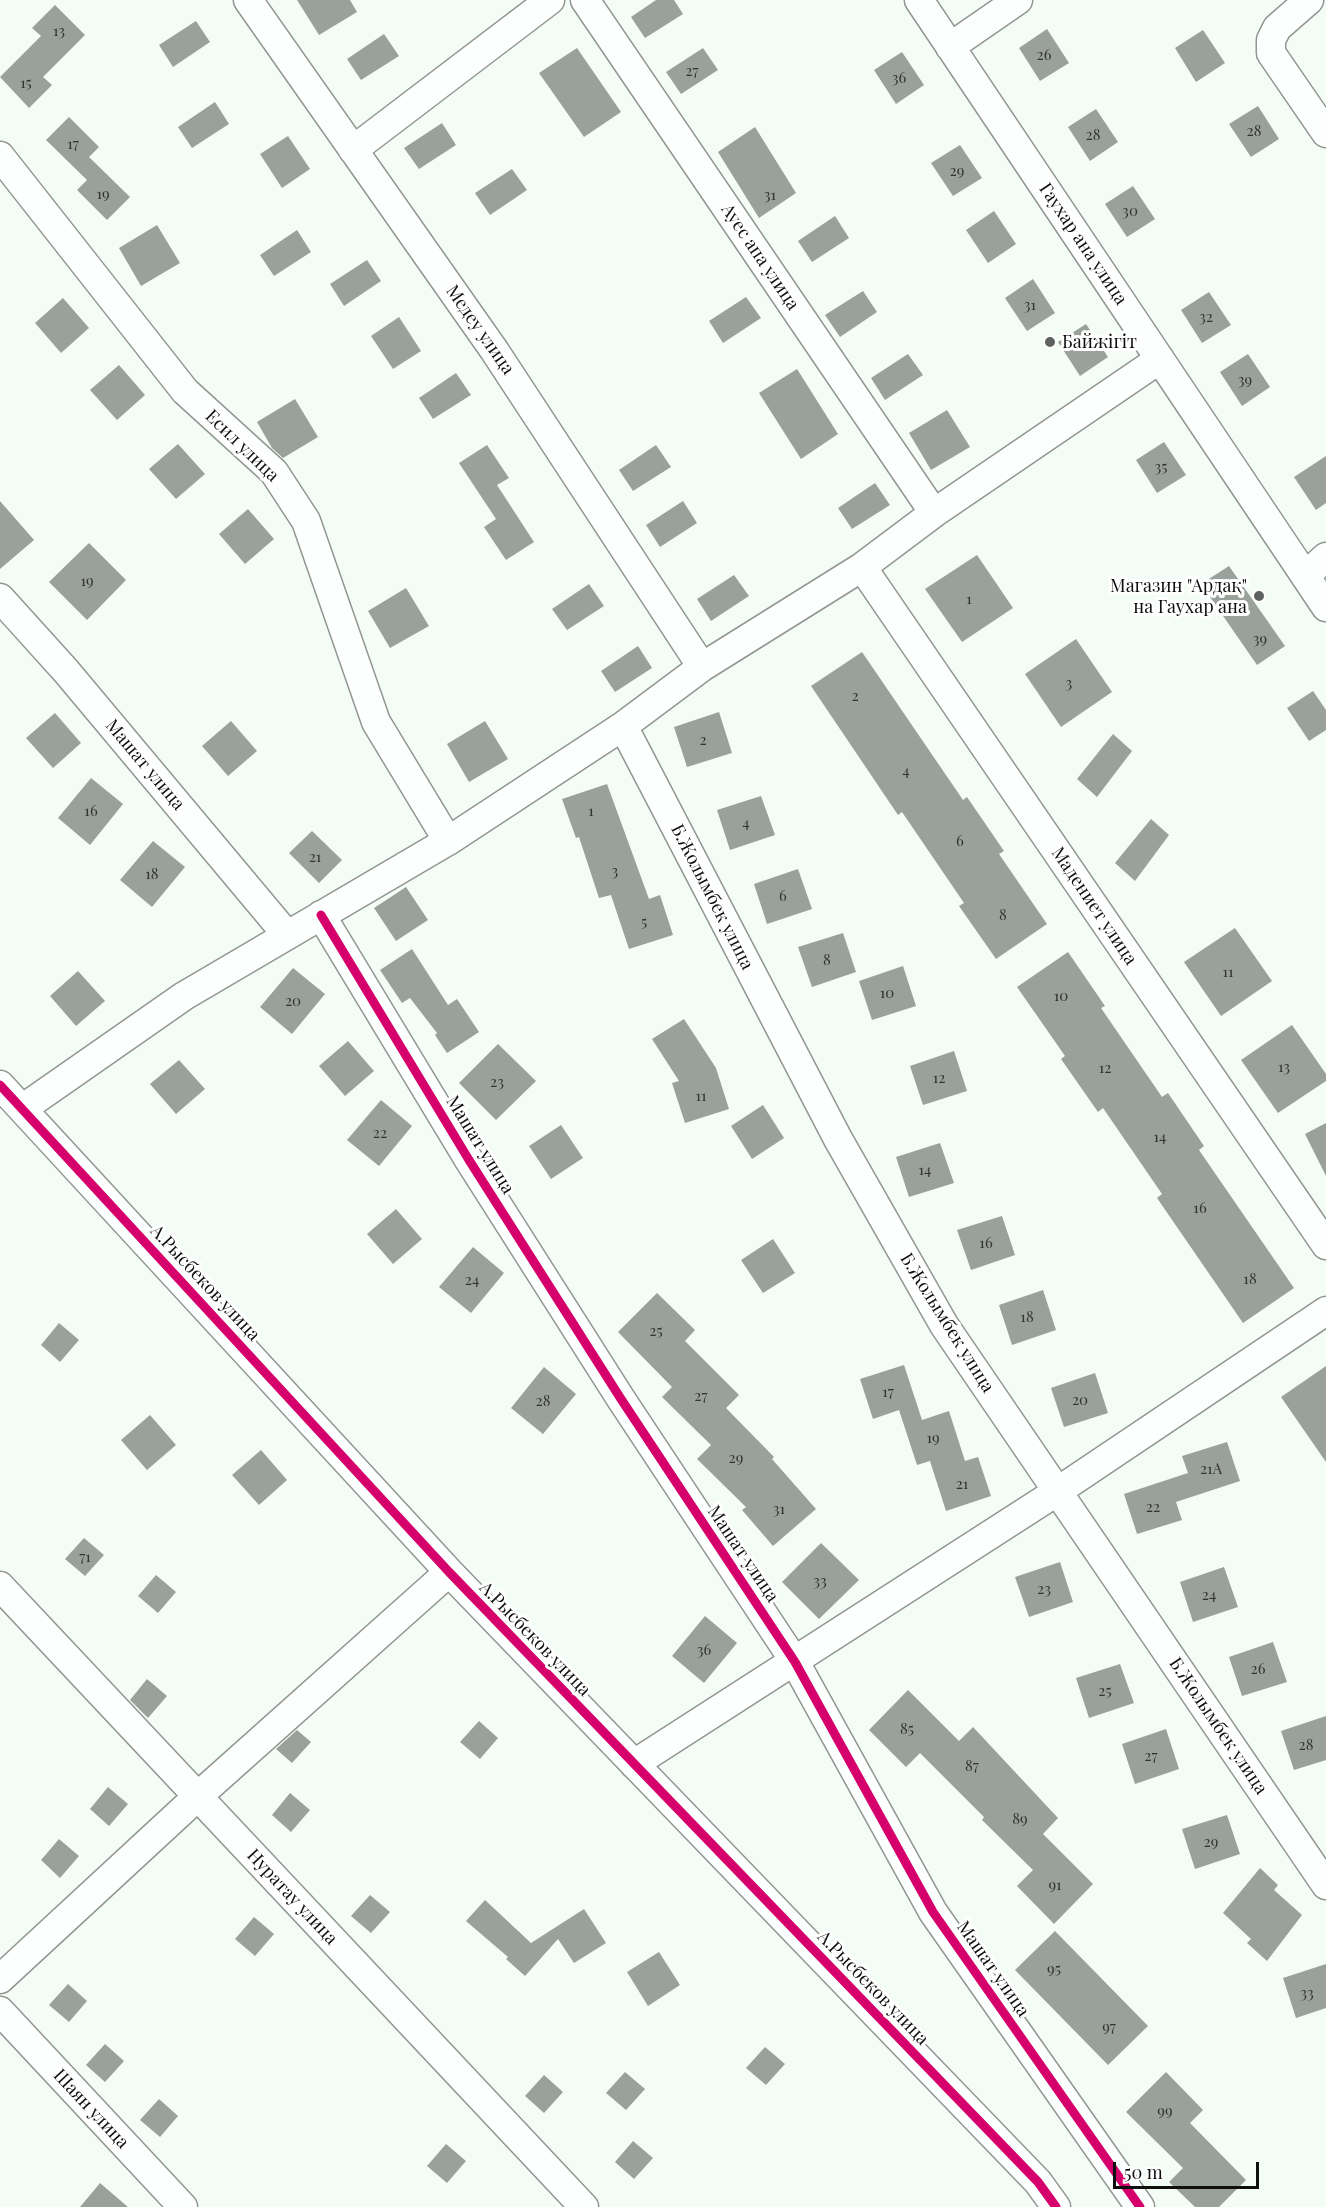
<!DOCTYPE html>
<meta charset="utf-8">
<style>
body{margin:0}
#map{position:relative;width:1326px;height:2207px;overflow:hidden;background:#f4fcf6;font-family:"Playfair Display",serif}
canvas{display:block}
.scale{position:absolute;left:1113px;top:2162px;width:146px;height:27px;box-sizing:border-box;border:3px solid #0f0f0f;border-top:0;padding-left:8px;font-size:18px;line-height:21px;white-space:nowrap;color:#0f0f0f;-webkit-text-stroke:4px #fff;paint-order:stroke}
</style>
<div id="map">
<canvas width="1326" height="2207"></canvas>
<div class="scale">50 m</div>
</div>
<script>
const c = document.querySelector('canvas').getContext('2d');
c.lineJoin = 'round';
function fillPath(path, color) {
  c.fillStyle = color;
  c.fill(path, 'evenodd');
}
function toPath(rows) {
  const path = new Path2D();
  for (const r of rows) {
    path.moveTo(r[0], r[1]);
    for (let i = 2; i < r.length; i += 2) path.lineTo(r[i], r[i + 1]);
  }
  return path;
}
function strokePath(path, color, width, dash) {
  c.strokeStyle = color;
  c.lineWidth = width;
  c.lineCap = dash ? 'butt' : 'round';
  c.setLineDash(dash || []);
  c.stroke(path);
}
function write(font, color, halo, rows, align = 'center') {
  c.font = font + ' "Playfair Display",serif';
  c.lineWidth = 6;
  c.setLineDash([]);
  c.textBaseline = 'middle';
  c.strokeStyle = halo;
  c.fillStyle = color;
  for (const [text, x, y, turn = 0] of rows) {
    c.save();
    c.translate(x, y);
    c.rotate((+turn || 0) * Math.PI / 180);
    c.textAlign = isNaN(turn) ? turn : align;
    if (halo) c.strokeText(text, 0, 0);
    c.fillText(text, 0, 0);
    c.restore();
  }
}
const building = toPath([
 [297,0,350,0,357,12,319,35],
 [656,0,674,0,683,14,645,38,631,17],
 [55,5,85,35,43,77,52,85,29,108,0,77,41,36,32,28],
 [196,21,210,42,173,67,159,45],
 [1047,29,1069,63,1040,81,1019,48],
 [1203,30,1225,63,1196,82,1175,48],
 [384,34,399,56,361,80,347,59],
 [577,48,621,112,584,137,539,73],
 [703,48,718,70,681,94,666,72],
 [902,52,924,85,896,104,874,70],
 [215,102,229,124,192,148,178,127],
 [1258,106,1279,139,1251,157,1229,124],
 [1096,109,1118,142,1090,161,1068,127],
 [69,117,99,147,89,157,130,197,107,220,77,190,87,180,46,140],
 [442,123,456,145,419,169,404,148],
 [755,127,796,193,759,218,718,152],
 [288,136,310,169,282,188,260,154],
 [960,145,982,178,953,196,931,163],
 [512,169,527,190,490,215,475,193],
 [1133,186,1155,219,1127,237,1105,204],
 [994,211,1016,244,988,263,966,230],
 [835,216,849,238,812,262,798,241],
 [157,225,180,263,141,286,119,248],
 [297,230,311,252,274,276,260,255],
 [367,260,381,281,344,306,330,284],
 [1033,279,1055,313,1027,331,1005,298],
 [863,291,877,312,840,337,825,315],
 [1209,292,1231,325,1202,343,1181,310],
 [746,297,761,318,723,343,709,321],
 [63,298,89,328,61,353,35,323],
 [399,317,421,351,393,369,371,336],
 [1086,324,1108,357,1080,376,1058,342],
 [908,354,923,375,885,400,871,378],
 [1248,354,1270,387,1242,406,1220,372],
 [119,365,145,395,117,420,90,390],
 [797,369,838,434,801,459,759,393],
 [456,373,471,395,433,419,419,398],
 [295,399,318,437,283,458,272,448,257,422],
 [947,410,970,447,931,470,909,433],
 [1164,442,1186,475,1157,493,1136,460],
 [178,444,205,474,176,499,149,469],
 [487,445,509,478,497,485,534,542,506,560,484,527,496,519,459,463],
 [656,445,671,467,633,491,619,470],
 [1326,456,1326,503,1316,510,1294,477],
 [875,483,890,505,852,529,838,508],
 [0,501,34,540,0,569],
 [683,501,697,523,660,547,646,525],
 [248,509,274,539,245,564,219,534],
 [89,543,126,580,87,620,49,582],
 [977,555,1013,608,962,642,925,589],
 [1229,566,1285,646,1257,665,1201,584],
 [734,575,749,596,711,621,697,599],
 [589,584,604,606,567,630,552,609],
 [406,588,429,626,390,648,368,611],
 [1076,639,1112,692,1061,727,1025,674],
 [638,646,652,668,615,692,601,671],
 [862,652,963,800,967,797,1004,851,999,854,1047,924,996,959,959,906,964,903,902,812,898,815,811,686],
 [1313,691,1326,710,1326,730,1309,741,1287,708],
 [719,712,732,753,687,767,674,727],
 [55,713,81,743,53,768,26,738],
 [231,721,257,751,228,776,202,746],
 [485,721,508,759,469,782,447,744],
 [1113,734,1132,751,1097,797,1077,779],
 [91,778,123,804,90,845,58,818],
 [607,784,649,899,660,895,673,935,629,949,611,895,599,898,579,837,576,838,562,799],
 [761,796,775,835,730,850,717,810],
 [1151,819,1169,835,1135,881,1115,863],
 [312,831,342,860,319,883,289,853],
 [153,841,185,867,152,907,120,880],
 [798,869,812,909,767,924,754,884],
 [406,887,428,920,396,941,374,908],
 [1235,928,1272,981,1221,1016,1184,962],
 [843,933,856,972,812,987,798,947],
 [412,949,448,1005,457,999,479,1032,447,1053,435,1035,437,1033,410,998,402,1003,380,970],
 [1068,952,1105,1006,1101,1008,1162,1097,1168,1093,1204,1146,1199,1150,1294,1288,1243,1323,1157,1198,1162,1194,1103,1108,1098,1112,1061,1059,1065,1056,1017,987],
 [903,966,916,1006,872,1020,859,981],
 [293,968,325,994,292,1034,260,1007],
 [78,971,105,1001,76,1026,50,996],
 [684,1019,716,1068,729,1109,685,1123,672,1083,679,1081,652,1039],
 [1292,1025,1326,1074,1326,1081,1278,1113,1241,1060],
 [348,1041,374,1071,345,1096,319,1066],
 [498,1044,536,1081,496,1120,459,1083],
 [954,1051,967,1091,923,1105,910,1066],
 [179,1060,205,1089,176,1114,150,1084],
 [381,1100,412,1126,379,1166,347,1140],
 [763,1105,784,1138,752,1159,731,1126],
 [1326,1123,1326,1176,1305,1134],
 [561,1125,583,1158,551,1179,529,1146],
 [940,1143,954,1183,909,1197,896,1157],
 [396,1209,422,1239,393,1264,367,1234],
 [1002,1216,1015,1255,971,1270,957,1230],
 [773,1239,795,1273,763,1293,741,1260],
 [473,1247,504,1273,471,1313,439,1287],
 [1043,1290,1056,1330,1012,1345,999,1305],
 [657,1293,695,1330,685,1341,739,1395,726,1408,774,1457,772,1459,816,1509,773,1546,742,1510,746,1507,697,1459,711,1445,662,1397,672,1387,618,1332],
 [59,1323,79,1340,60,1362,41,1345],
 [904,1365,922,1420,949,1411,965,1461,978,1457,991,1496,946,1511,930,1461,917,1465,899,1410,873,1419,860,1379],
 [1326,1366,1326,1462,1281,1397],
 [544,1367,576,1394,543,1434,511,1408],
 [1095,1373,1108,1413,1064,1427,1051,1388],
 [150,1415,176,1445,147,1470,121,1440],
 [1227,1442,1240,1481,1176,1502,1182,1520,1137,1534,1124,1494,1188,1473,1182,1456],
 [261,1450,287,1480,259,1505,232,1475],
 [84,1538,104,1555,85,1576,65,1559],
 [821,1543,859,1580,819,1619,782,1582],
 [1060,1562,1073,1602,1029,1617,1015,1577],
 [1224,1567,1238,1607,1193,1622,1180,1582],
 [156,1575,176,1592,158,1613,138,1596],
 [705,1616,737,1643,704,1683,672,1656],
 [1273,1642,1287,1682,1242,1696,1229,1657],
 [1120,1664,1134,1703,1089,1718,1076,1678],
 [147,1679,167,1696,148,1718,130,1700],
 [908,1690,959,1741,973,1727,1058,1818,1043,1834,1093,1884,1054,1924,1017,1886,1033,1870,982,1820,984,1817,920,1753,906,1767,869,1730],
 [1326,1716,1326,1760,1294,1770,1281,1731],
 [479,1721,498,1738,480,1759,460,1742],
 [1166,1729,1179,1769,1135,1784,1122,1744],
 [297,1730,311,1742,292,1763,276,1749],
 [108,1787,128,1804,109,1826,90,1809],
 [290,1793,310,1810,291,1832,272,1815],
 [1227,1815,1240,1854,1195,1869,1182,1829],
 [59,1839,79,1856,60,1878,41,1860],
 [1260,1868,1278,1885,1274,1890,1302,1915,1267,1961,1247,1943,1251,1939,1223,1913],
 [370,1895,390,1912,371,1933,351,1916],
 [485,1900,531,1943,584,1909,606,1943,574,1963,558,1939,525,1976,506,1959,508,1957,466,1921],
 [254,1917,274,1934,255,1956,235,1939],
 [1055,1931,1148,2026,1108,2065,1015,1970],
 [659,1952,680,1985,648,2006,627,1972],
 [1326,1964,1326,2008,1296,2018,1283,1978],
 [68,1984,87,2001,69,2022,49,2005],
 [105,2044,124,2061,105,2082,86,2065],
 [765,2047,785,2064,766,2085,746,2068],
 [625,2072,645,2089,626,2110,606,2093],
 [1166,2072,1203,2110,1190,2123,1246,2180,1219,2207,1195,2207,1169,2182,1183,2168,1126,2112],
 [544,2075,563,2092,544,2113,525,2096],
 [159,2099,178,2116,160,2137,140,2120],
 [633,2141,653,2158,634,2179,615,2162],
 [446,2144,466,2161,447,2183,427,2166],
 [100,2183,128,2207,80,2207]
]);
const minor = toPath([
 [248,0,494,350,702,667],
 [585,0,934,513],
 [919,0,1326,607],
 [1309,0,1277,28,1271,40,1271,53,1326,133],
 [950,47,1018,0],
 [353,150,550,0],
 [0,156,185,391,274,472,306,521,376,722,448,841],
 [862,567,1326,1245],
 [1305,576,1326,557],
 [0,598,66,671,287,935],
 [623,726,838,1139,944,1325,1326,1885],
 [321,915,469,1160,621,1399,795,1662,933,1912,1140,2207],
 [0,1085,449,1572,1038,2182,1056,2207],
 [22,1109,184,996,448,841,623,726,702,667,862,567,934,513,1160,359],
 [0,1586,584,2207],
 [634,1764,1058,1491,1326,1311],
 [0,1979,197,1797,449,1572],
 [0,2011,183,2207]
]);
const cycleway = toPath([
 [321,915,469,1160,621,1399,795,1662,933,1912,1140,2207],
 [0,1085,449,1572,1038,2182,1056,2207]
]);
const markers = [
 [1050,342,6,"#5f6260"],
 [1259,596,6,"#5f6260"]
];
const numberNames = [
 ["13",59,31],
 ["26",1044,55],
 ["27",692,71],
 ["36",899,78],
 ["15",26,83],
 ["28",1254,131],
 ["28",1093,135],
 ["17",73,144],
 ["29",957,171],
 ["19",103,194],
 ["31",770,195],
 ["30",1130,211],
 ["31",1030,305],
 ["32",1206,317],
 ["39",1245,380],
 ["35",1161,467],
 ["19",87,581],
 ["1",969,599],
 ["39",1260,639],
 ["3",1069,683],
 ["2",855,696],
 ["2",703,740],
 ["4",906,771],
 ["16",91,811],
 ["1",591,811],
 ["4",746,823],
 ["6",960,841],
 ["21",315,857],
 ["3",615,871],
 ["18",152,874],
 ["6",783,896],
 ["8",1003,915],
 ["5",644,922],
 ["8",827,960],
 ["11",1228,972],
 ["10",887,993],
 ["10",1061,996],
 ["20",293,1001],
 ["13",1284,1067],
 ["12",1105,1068],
 ["12",939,1078],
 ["23",497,1082],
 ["11",701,1096],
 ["22",380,1133],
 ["14",1160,1137],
 ["14",925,1170],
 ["16",1200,1208],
 ["16",986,1243],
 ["18",1250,1279],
 ["24",472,1280],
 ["18",1027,1317],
 ["25",656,1331],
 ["17",888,1392],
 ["27",701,1396],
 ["20",1080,1400],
 ["28",543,1401],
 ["19",933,1438],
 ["29",736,1458],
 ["21A",1211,1469],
 ["21",962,1484],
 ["22",1153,1507],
 ["31",779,1509],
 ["71",85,1557],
 ["33",820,1581],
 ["23",1044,1589],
 ["24",1209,1595],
 ["36",704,1650],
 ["26",1258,1669],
 ["25",1105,1691],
 ["85",907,1729],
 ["28",1306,1745],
 ["27",1151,1756],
 ["87",972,1766],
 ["89",1020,1819],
 ["29",1211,1842],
 ["91",1055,1885],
 ["95",1054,1969],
 ["33",1307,1993],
 ["97",1109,2027],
 ["99",1165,2111]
];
const streetNames = [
 ["Гаухар ана улица",1083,244,56],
 ["Ауес апа улица",760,257,56],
 ["Медеу улица",480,330,55],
 ["Есил улица",242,446,44],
 ["Машат улица",145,765,50],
 ["Б.Жолымбек улица",712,897,63],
 ["Мадениет улица",1094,906,56],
 ["Машат улица",480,1145,58],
 ["А.Рысбеков улица",205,1283,47],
 ["Б.Жолымбек улица",947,1323,58],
 ["Машат улица",743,1554,56],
 ["А.Рысбеков улица",535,1639,46],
 ["Б.Жолымбек улица",1218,1726,56],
 ["Нуратау улица",292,1897,47],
 ["Машат улица",993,1969,55],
 ["А.Рысбеков улица",873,1988,46],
 ["Шаян улица",91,2109,47]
];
const poiNames = [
 ["Байжігіт",1062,342],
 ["Магазин \"Ардақ\"",1247,586,"right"],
 ["на Гаухар ана",1247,607,"right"]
];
fillPath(building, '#9aa09a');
strokePath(minor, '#929693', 31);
strokePath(minor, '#fdfffe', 28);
strokePath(cycleway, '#d6006c', 9);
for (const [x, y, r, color] of markers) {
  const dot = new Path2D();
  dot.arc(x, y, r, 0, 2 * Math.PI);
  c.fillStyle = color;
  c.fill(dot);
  strokePath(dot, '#fff', 2);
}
write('15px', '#323332', null, numberNames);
write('18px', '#0f0f0f', '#fff', streetNames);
write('18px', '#0f0f0f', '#fff', poiNames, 'left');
</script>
